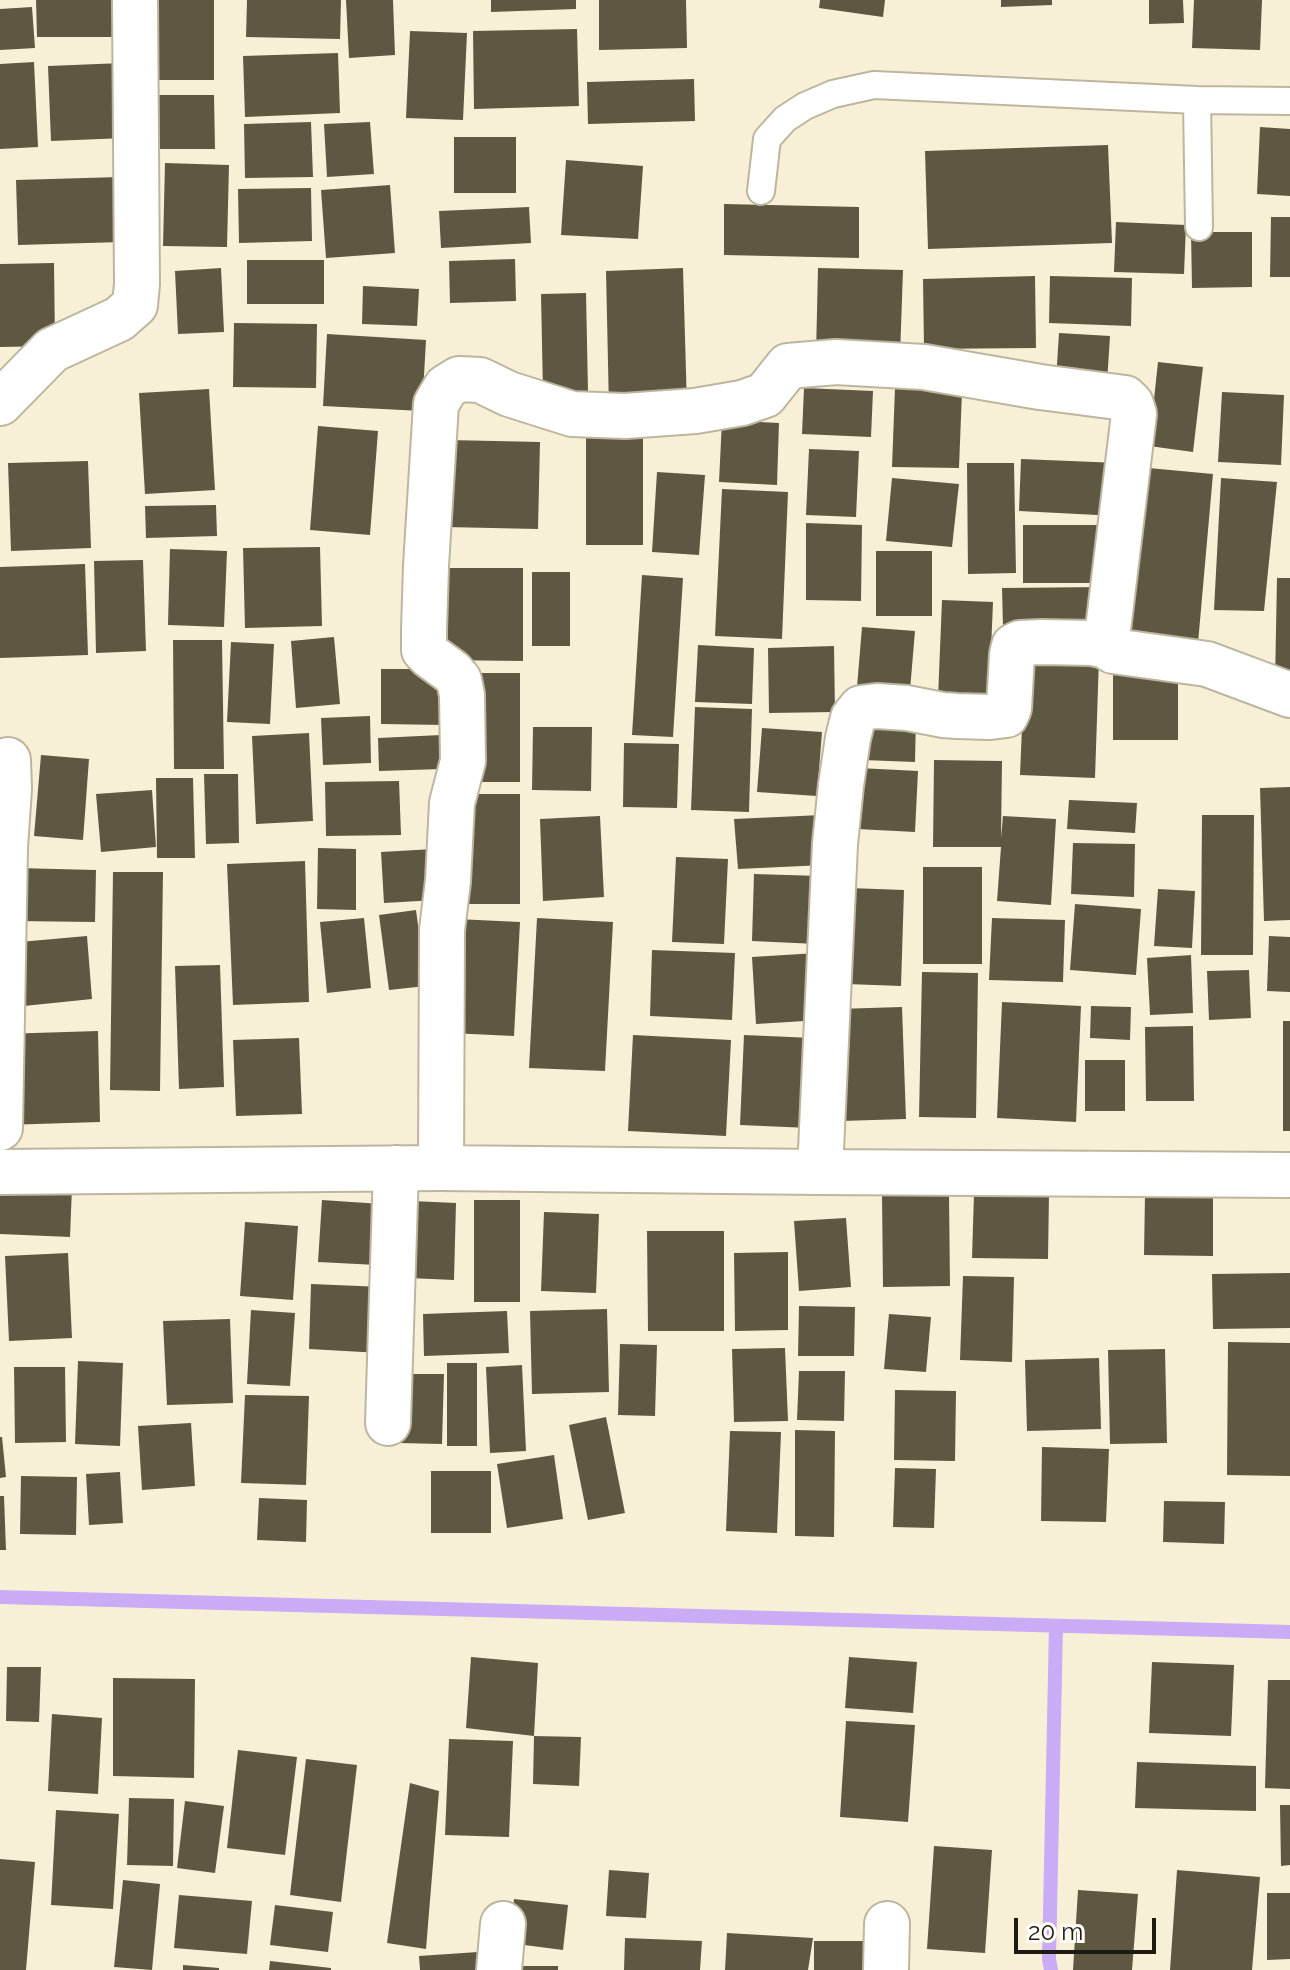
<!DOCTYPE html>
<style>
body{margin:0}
#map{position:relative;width:1290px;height:1970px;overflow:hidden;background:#f7f0d7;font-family:Raleway,sans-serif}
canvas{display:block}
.scale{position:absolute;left:1014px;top:1918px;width:142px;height:36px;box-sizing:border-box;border:4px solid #1d1a11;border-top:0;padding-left:10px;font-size:24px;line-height:28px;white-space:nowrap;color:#1d1a11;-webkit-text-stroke:6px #fefdf8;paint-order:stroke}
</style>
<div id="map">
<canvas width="1290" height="1970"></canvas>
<div class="scale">20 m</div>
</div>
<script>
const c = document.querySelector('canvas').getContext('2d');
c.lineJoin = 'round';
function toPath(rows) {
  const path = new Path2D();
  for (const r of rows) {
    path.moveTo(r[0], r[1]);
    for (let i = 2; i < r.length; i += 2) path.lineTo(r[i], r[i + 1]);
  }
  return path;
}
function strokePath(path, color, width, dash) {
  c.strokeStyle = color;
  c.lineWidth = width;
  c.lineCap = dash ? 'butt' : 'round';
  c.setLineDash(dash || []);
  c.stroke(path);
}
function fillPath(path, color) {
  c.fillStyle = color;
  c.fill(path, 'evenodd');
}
const stream = toPath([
 [0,1597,1290,1632],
 [1051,1970,1049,1959,1056,1626]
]);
const building = toPath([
 [36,0,132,0,133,37,37,37],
 [150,0,214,0,214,80,150,80],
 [247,0,341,0,340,39,246,37],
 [346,0,393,0,395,55,349,58],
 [491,0,576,0,576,9,491,12],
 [599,0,686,0,687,48,599,50],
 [820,0,885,0,883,17,819,8],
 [1001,0,1052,0,1052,5,1001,7],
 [1149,0,1183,0,1184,23,1149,24],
 [1194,0,1262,0,1260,50,1192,48],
 [32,7,35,48,0,50,0,9],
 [577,29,579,106,474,109,473,31],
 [410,31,467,33,463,120,406,118],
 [338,53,340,113,245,117,243,56],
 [34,62,38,147,0,149,0,64],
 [123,63,125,138,51,141,48,66],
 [694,79,695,121,588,124,587,82],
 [138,95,214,95,215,149,138,149],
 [311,122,313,177,245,178,244,124],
 [370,122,374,174,327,177,324,124],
 [1260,127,1290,129,1290,196,1257,194],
 [454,137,516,137,516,193,454,193],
 [1108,145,1112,243,928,249,925,151],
 [566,160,643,166,638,239,561,235],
 [165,163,229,165,227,247,163,246],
 [120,177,122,242,18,245,16,180],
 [390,185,395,253,326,258,321,190],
 [311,188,312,241,239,243,238,189],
 [724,204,859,207,859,258,724,255],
 [529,207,531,243,441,248,439,211],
 [1271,217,1290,217,1290,277,1270,277],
 [1116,222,1186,225,1184,274,1114,272],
 [1191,232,1252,232,1252,287,1192,288],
 [515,259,516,301,450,303,449,261],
 [247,260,324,260,324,304,247,304],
 [54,263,55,346,0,347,0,264],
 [221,268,224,332,178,334,175,271],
 [683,268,687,407,609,409,606,271],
 [818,268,903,270,900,356,816,354],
 [1035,276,1036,348,924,349,923,279],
 [1050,276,1132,278,1131,326,1049,323],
 [363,286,419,289,417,326,362,324],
 [586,293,588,392,543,393,541,294],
 [234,323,317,324,316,388,233,387],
 [1059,333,1110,336,1107,383,1056,380],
 [327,334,426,340,422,411,323,406],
 [1158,362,1203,367,1193,452,1149,446],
 [804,388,873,391,871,437,802,434],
 [895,388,962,391,959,468,892,467],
 [209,389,215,490,145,494,139,393],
 [1222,392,1284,395,1281,465,1218,462],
 [722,420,779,423,777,485,719,482],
 [318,426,378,431,370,535,310,530],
 [586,433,643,433,643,545,586,545],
 [448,440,540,442,538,529,445,527],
 [809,449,859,451,856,517,806,515],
 [1021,459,1119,463,1117,516,1019,511],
 [88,461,91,548,11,551,8,463],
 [967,463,1014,463,1016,573,968,574],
 [1138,467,1213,474,1198,643,1122,636],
 [657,472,705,475,699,555,652,552],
 [892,478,959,484,952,547,886,541],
 [1221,478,1277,482,1264,611,1214,610],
 [722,489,788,492,782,639,715,636],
 [216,505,217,536,146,538,145,506],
 [806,523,862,525,861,601,806,600],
 [1023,525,1106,525,1106,583,1023,583],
 [320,547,322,626,245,628,243,548],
 [170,549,227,551,224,627,168,625],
 [876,551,932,551,932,616,876,616],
 [143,560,146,651,96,653,94,561],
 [85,564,88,655,0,658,0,567],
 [440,568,523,568,523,661,439,660],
 [532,572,570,572,570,646,532,646],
 [642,575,683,578,673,737,632,735],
 [1277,578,1290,578,1290,683,1275,683],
 [1102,587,1102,626,1003,627,1002,588],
 [942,600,993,602,989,700,938,698],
 [862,627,915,631,909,702,856,699],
 [334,637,340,704,296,708,291,641],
 [173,640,222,640,224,769,174,769],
 [231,642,274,644,270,724,227,722],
 [698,645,754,648,752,704,695,702],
 [834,646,835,712,769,713,768,648],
 [1025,655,1099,658,1095,778,1020,775],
 [381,669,447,669,446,725,381,724],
 [1113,672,1178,672,1178,740,1113,740],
 [474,673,520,673,520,782,474,782],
 [695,707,752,709,749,812,691,810],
 [865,715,916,716,915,762,863,760],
 [370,716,371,763,323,765,321,718],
 [533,727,592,727,591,791,532,790],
 [762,728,822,732,817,796,757,792],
 [309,733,313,821,256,824,252,736],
 [441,735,442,769,379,771,378,738],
 [624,743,679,744,677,808,623,807],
 [41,755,89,759,83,840,34,836],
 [934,760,1002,761,1001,838,1003,816,1056,819,1051,905,997,901,1001,847,933,847],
 [859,768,918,771,915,832,857,829],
 [204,774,238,774,239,843,206,844],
 [156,778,193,778,195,858,157,858],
 [399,781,401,835,326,836,325,782],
 [1290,787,1290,920,1264,921,1260,788],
 [152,790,156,847,101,852,96,794],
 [464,794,520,794,520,904,464,904],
 [1069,800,1137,803,1135,833,1067,829],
 [822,815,824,865,738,869,734,819],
 [1202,815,1254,815,1253,955,1201,955],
 [600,816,604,897,543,901,540,819],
 [1073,843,1135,844,1134,897,1071,894],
 [318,848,356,849,356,910,317,909],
 [434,849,437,900,384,903,381,852],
 [676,857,728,859,724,944,672,942],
 [305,861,309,1002,233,1005,227,864],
 [923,867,982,867,982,964,923,964],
 [17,868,96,870,95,922,16,921],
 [113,872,163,872,160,1091,110,1090],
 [754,874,820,876,817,944,752,941],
 [849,888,904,890,901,986,847,984],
 [1158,889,1195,891,1192,948,1154,946],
 [1075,904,1141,909,1136,975,1070,970],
 [416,910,426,986,389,990,379,915],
 [364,918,371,988,327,993,320,922],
 [537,918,613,922,605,1071,529,1068],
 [992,918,1065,920,1063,982,989,980],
 [456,919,520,922,514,1036,450,1033],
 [87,936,92,999,14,1007,8,943],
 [1269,936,1290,937,1290,992,1267,991],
 [652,950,735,953,732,1020,650,1016],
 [817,953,821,1020,756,1024,752,957],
 [1191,955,1193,1013,1150,1015,1147,958],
 [220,965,224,1087,179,1089,175,966],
 [1249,970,1251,1018,1209,1020,1207,971],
 [922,972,978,973,976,1118,919,1117],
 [1002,1002,1081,1006,1076,1122,997,1118],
 [1091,1006,1131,1007,1130,1040,1090,1038],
 [902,1007,906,1119,841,1121,837,1009],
 [1283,1021,1290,1021,1290,1131,1283,1131],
 [1193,1026,1194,1101,1146,1101,1145,1027],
 [98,1031,100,1122,4,1125,2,1034],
 [633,1035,731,1040,726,1136,628,1131],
 [744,1035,813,1038,809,1128,740,1125],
 [299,1038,302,1114,236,1116,233,1040],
 [1085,1060,1125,1060,1125,1111,1085,1111],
 [0,1184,72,1187,70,1237,0,1234],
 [974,1193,1049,1194,1048,1259,972,1258],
 [949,1194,950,1286,883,1287,882,1195],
 [1145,1194,1213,1195,1213,1256,1144,1255],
 [322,1200,381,1204,377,1265,318,1262],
 [474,1200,520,1200,520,1302,474,1302],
 [412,1201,456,1203,454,1280,409,1278],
 [544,1212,599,1214,596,1293,541,1291],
 [846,1218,851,1287,799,1291,794,1221],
 [245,1222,298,1226,293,1300,240,1296],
 [647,1231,724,1231,724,1331,648,1331],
 [788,1252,788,1330,735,1331,734,1253],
 [68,1253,72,1338,9,1341,5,1256],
 [1290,1273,1290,1328,1213,1329,1212,1274],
 [963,1276,1014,1277,1012,1362,960,1360],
 [311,1284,383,1287,381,1353,309,1349],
 [799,1306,855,1307,854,1356,798,1356],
 [607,1309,609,1392,532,1394,530,1311],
 [251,1310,295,1313,290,1386,247,1384],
 [507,1311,509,1353,424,1356,423,1314],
 [889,1314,931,1317,926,1372,884,1369],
 [230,1319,233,1403,167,1405,163,1321],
 [1228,1342,1290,1343,1290,1476,1227,1475],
 [620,1344,657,1345,655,1416,618,1415],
 [785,1348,788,1421,734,1422,732,1349],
 [1165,1349,1167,1443,1110,1444,1108,1350],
 [1099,1358,1101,1429,1027,1431,1025,1360],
 [78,1361,123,1363,120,1446,75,1444],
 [447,1363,477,1363,477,1446,447,1446],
 [522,1365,526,1451,490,1453,486,1367],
 [14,1367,65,1367,66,1442,15,1443],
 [799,1371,845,1371,844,1421,797,1420],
 [399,1374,444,1374,442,1444,398,1443],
 [895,1390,956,1391,955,1461,894,1460],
 [245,1395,309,1396,306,1485,241,1483],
 [606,1417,625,1513,588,1520,569,1425],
 [191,1423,195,1486,142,1490,138,1426],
 [795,1430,835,1431,834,1537,795,1536],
 [730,1431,781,1432,777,1533,726,1531],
 [0,1437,2,1437,6,1477,0,1478],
 [1042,1447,1109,1449,1106,1522,1041,1521],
 [554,1455,563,1519,507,1528,497,1464],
 [895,1468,936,1469,934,1528,893,1527],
 [431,1471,491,1471,491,1533,431,1533],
 [120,1472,123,1523,89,1525,86,1474],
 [21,1476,77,1477,76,1535,20,1534],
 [0,1496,4,1496,6,1550,0,1550],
 [259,1498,307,1500,306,1542,257,1540],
 [1164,1501,1225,1502,1224,1544,1163,1542],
 [471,1657,538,1663,534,1736,466,1728],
 [849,1657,917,1662,913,1713,845,1708],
 [1152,1662,1234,1665,1231,1736,1149,1733],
 [7,1667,41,1667,39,1722,6,1721],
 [113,1678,195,1679,194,1778,113,1776],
 [1268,1680,1290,1680,1290,1789,1265,1788],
 [52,1714,102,1718,98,1794,48,1791],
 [846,1721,915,1725,908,1822,840,1817],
 [534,1736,581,1737,579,1786,533,1784],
 [449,1739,513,1741,509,1837,445,1835],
 [238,1750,297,1757,285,1855,227,1848],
 [306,1759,357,1765,341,1902,290,1895],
 [1137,1762,1256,1766,1256,1811,1135,1808],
 [410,1783,439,1791,426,1949,387,1943],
 [129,1798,174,1799,173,1866,127,1865],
 [185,1801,224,1806,215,1873,177,1868],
 [1280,1805,1290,1805,1290,1865,1281,1866],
 [56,1810,119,1814,113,1909,51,1905],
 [934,1846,992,1850,985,1953,927,1949],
 [0,1859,35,1862,26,1970,0,1970],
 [609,1870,649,1873,646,1918,606,1916],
 [1177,1870,1260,1877,1252,1970,1170,1970],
 [123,1880,160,1884,152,1970,114,1967],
 [1078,1890,1138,1894,1132,1970,1073,1970],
 [1267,1893,1290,1893,1290,1959,1267,1960],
 [179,1895,252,1901,247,1954,174,1948],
 [514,1899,568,1905,563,1950,509,1943],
 [275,1905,333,1912,328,1952,270,1945],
 [727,1933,813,1938,808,1970,725,1970],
 [625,1938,702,1941,700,1970,624,1970],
 [814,1941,874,1941,873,1970,814,1970],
 [478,1952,479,1970,420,1970,419,1956],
 [270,1961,331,1968,331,1970,269,1970],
 [183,1965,219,1968,219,1970,183,1970],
 [514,1966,558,1966,558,1970,514,1970]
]);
const lane = toPath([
 [1197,100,1199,227],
 [761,191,767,139,785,119,805,106,833,94,874,85,1197,100,1290,101]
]);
const street = toPath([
 [0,403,52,350,119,319,135,305,137,284,135,0],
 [0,1128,5,847,9,789,8,760],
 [441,1168,442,930,448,881,452,803,463,761,462,695,459,680,452,672,430,656,424,650,424,630,426,566,436,404,446,387,459,379,480,380,509,394,572,414,625,416,695,411,742,403,765,395,788,366,836,362,924,367,1040,387,1125,398,1131,404,1134,414,1106,646],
 [0,1172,441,1168,820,1172,1290,1175],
 [820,1172,835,844,841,785,848,738,853,718,861,708,877,706,907,708,943,715,957,716,990,717,1006,715,1009,708,1012,655,1014,646,1020,643,1042,642,1093,643,1106,646,1113,651,1207,664,1290,695],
 [388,1423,396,1168],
 [499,1970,503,1924],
 [886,1970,887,1924]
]);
strokePath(stream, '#caabf5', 14);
fillPath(building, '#5e5843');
strokePath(lane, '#bdb69f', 30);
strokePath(street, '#bdb69f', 48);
strokePath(lane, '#fff', 26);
strokePath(street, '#fff', 44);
</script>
